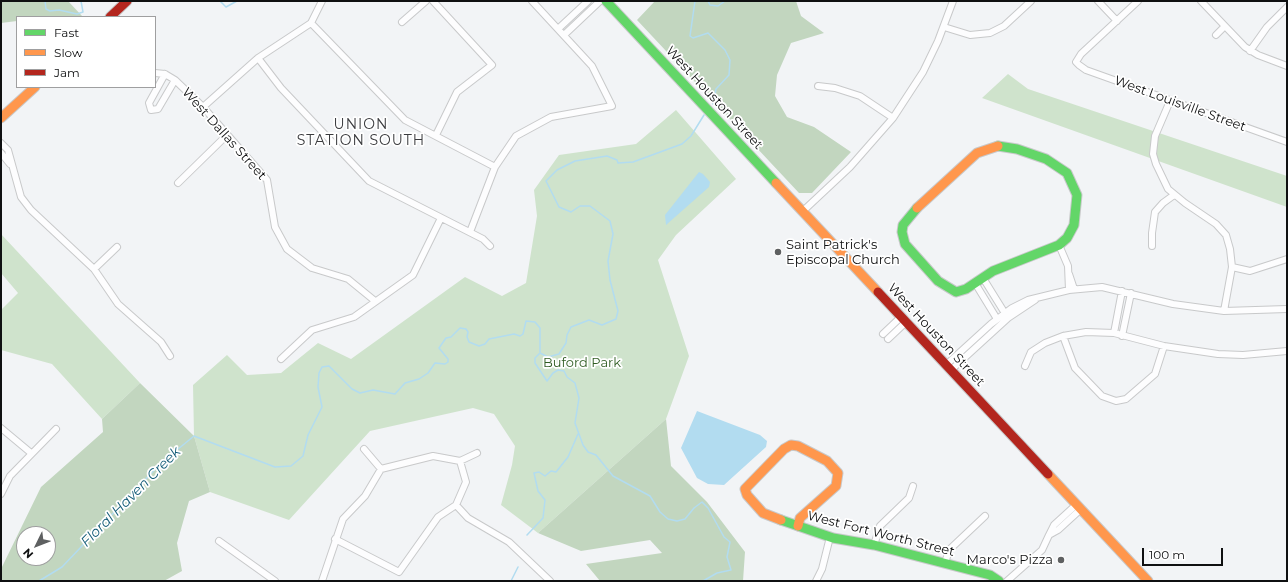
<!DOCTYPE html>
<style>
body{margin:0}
#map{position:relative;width:1288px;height:582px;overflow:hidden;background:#f2f4f6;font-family:Montserrat,sans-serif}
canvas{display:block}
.frame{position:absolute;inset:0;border:2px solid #0f1011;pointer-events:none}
.legend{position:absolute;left:16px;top:16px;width:140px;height:72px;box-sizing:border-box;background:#fff;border:1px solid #9f9fa0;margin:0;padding:5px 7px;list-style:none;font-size:12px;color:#0f1011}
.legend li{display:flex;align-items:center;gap:8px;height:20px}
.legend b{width:20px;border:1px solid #9f9fa0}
.north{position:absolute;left:16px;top:526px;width:40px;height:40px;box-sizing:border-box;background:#fff;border:1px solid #9f9fa0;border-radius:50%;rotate:227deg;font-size:11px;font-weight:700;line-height:16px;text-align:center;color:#0f1011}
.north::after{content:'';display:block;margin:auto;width:14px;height:18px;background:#5e6061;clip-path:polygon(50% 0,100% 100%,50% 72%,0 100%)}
.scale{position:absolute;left:1142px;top:548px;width:81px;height:18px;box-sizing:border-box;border:2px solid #0f1011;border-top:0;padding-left:5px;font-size:12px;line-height:14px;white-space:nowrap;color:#0f1011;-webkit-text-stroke:3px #fff;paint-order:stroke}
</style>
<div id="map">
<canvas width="1288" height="582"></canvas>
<div class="frame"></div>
<ul class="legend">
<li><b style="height:5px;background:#63d668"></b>Fast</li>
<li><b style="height:5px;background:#ff974d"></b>Slow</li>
<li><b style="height:5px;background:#b3261e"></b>Jam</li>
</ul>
<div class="north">N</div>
<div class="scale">100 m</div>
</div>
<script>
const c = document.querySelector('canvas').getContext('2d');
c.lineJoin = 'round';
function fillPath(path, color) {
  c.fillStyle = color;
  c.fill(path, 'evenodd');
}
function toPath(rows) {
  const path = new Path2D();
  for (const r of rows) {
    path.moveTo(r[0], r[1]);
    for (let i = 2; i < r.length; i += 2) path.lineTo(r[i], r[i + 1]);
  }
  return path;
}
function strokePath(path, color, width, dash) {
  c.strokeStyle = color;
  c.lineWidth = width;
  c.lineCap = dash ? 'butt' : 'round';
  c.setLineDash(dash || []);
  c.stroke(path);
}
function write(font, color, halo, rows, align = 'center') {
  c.font = font + ' Montserrat,sans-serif';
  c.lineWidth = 3.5;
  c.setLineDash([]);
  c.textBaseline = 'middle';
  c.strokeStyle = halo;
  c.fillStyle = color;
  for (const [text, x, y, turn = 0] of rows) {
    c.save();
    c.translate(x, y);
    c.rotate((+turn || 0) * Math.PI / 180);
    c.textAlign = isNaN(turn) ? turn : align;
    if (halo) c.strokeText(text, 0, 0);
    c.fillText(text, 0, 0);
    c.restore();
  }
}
const green = toPath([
 [1008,74,1028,89,1287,176,1287,207,982,98],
 [676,110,736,179,676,235,658,260,689,356,666,419,538,533,501,505,512,465,515,446,494,414,473,408,370,431,289,520,210,492,194,436,193,385,227,355,247,375,281,373,318,343,351,359,465,277,502,296,526,283,537,216,534,190,559,155,636,144],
 [1,234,140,383,102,419,52,364,1,350,1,310,18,293,1,273]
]);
const forest = toPath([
 [1,1,68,1,83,17,17,17,17,21,1,23],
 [655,1,796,1,801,16,824,33,791,43,777,75,775,96,787,117,814,127,851,152,812,193,799,193,637,20],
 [140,383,194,436,210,492,189,501,177,543,182,571,164,581,1,581,1,569,41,487,103,432,102,419],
 [24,534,48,534,48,558,24,558],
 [666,419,671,466,707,502,745,552,743,581,600,581,586,564,662,553,650,540,581,551,538,533]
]);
const water = toPath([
 [699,172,703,174,710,182,709,187,666,225,665,215],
 [697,411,760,435,767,441,766,447,724,485,708,484,697,478,681,448]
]);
const stream = toPath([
 [45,1,46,9,50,11,59,10,77,14,83,12,81,1],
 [220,1,226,7,237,1],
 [695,1,690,36,693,38,708,33,725,50,730,60,729,75,716,89,713,104],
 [708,1,710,5,718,6,725,1],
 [527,535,543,518,545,500,538,491,534,473,539,472,545,476,551,471,556,472,568,457,578,434],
 [39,581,62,567,161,463,194,436,275,467,291,466,303,456,308,435,322,407,318,387,319,373,322,367,329,366,352,389,360,393,373,390,395,394,405,383,419,379,428,373,435,363,445,364,448,362,448,359,439,348,446,338,451,337,460,328,466,329,468,332,467,337,469,342,479,346,485,344,489,339,514,334,520,336,523,334,526,321,535,322,540,328,540,352],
 [511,581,518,567],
 [703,581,717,573,731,570,727,557,730,542,724,537,708,508,702,502,694,508,685,519,677,521,668,519,660,512,650,496,613,476,596,455,588,452,583,445,575,423,579,398,575,383,567,377,564,371,558,370,553,373,547,381,535,363,535,358,540,353,548,357,559,354,566,343,567,335,571,327,589,320,602,325,616,319,618,311,610,280,608,261,613,234,610,221,590,206,580,206,571,212,559,207,546,181,557,170,575,161,607,156,617,160,618,163,633,162,682,144,691,136,704,115]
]);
const street = toPath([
 [433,1,492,65,457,92,436,135],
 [1098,1,1117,21],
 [1138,1,1081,54,1076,62,1079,65,1086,70,1287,142],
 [1201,1,1245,47,1258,55,1287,66],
 [402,22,426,1],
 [311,23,405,120,495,167],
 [944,27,970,35,990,33,1004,26,1031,1],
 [558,29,588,1],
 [564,35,600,1],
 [1216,35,1225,26],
 [1250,51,1267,27,1287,7],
 [258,58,281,88,369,181,483,239,490,246],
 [155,73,165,74,175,80,203,107,267,180,275,227,287,249,312,268,348,279,375,301],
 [165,74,149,103,151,110,158,109,175,80],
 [818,86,835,88,860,96,893,118],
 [1170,101,1155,136,1153,154,1156,164,1168,189,1185,203,1216,224,1226,235,1230,249,1232,267,1224,311],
 [203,107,258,58,311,23,322,1],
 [1,143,8,150,21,197,31,210,94,269,118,304,161,342,170,356],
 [1,153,10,164],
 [178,183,226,136],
 [803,211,850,167,893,118,923,72,938,41,953,1],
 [470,232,495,167,516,136,551,117,612,106,592,66,532,1],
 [1059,245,1068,266,1069,290],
 [1152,246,1152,233,1155,212,1163,203,1174,195],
 [1232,267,1250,271,1287,259],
 [94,269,117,247],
 [1069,274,1074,289],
 [983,278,1006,315],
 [975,283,997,319],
 [1114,333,1122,291],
 [883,334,901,317],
 [1063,336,1075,368,1102,396,1116,401,1126,399,1155,374,1164,346],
 [1122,336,1131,293],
 [888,339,906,322],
 [281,359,312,330,354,317,413,275,441,218],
 [946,365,991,324,1012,308,1028,300,1069,290,1102,287,1173,304,1224,311,1287,309],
 [1025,366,1031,352,1045,343,1063,336,1086,332,1114,333,1164,346,1218,354,1243,355,1287,351],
 [951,370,1008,318,1035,300],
 [1,428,31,453],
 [364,449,381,469],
 [1,494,10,476,56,429],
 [1077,504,1054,525,1049,535,1058,530,1081,509],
 [456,505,468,518,509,542,550,581],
 [335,539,399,572,438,517,456,505,466,482,460,461],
 [219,541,275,581],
 [874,545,880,526,909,498,913,486],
 [945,563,949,550,985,516],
 [322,581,343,519,365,496,381,469,433,456,460,461,477,453],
 [816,581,822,569,830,537],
 [1007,581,1042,550,1049,535]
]);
const fast = toPath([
 [606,1,776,183],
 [917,208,903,225,902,232,905,244,938,281,956,292,966,289,993,271,1059,245,1067,238,1074,225,1077,195,1067,173,1046,159,1017,149,998,146],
 [781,520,833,538,874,545,990,575,999,581]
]);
const slow = toPath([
 [1,118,35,87],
 [776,183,878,292],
 [917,208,977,153,998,146],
 [1048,474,1148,581],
 [781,520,763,513,747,495,745,489,784,449,791,445,798,446,827,461,838,473,836,486,800,518,798,526]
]);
const jam = toPath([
 [110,17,127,1],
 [878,292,1048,474]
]);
const markers = [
 [778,252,4,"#5e6061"],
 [1061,560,4,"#5e6061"]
];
const streetNames = [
 ["West Houston Street",714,98,47],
 ["West Louisville Street",1180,104,20],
 ["West Dallas Street",224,134,48],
 ["West Houston Street",936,335,47],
 ["West Fort Worth Street",881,534,14]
];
const poiNames = [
 ["Saint Patrick's",786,245],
 ["Episcopal Church",786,260],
 ["Marco's Pizza",1053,560,"right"]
];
const parkNames = [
 ["Buford Park",582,363]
];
const neighbourhoodNames = [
 ["UNION",361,125],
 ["STATION SOUTH",361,141]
];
const waterNames = [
 ["Floral Haven Creek",131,497,-45]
];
fillPath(green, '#cfe3cc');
fillPath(forest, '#c2d6bf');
fillPath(water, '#b2dcf0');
strokePath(stream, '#b2dcf0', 1.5);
strokePath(street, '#c8c9ca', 8);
strokePath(fast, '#c8c9ca', 11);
strokePath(slow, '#c8c9ca', 11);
strokePath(jam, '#c8c9ca', 11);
strokePath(street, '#fdfdfe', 6);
strokePath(fast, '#63d668', 9);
strokePath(slow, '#ff974d', 9);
strokePath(jam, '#b3261e', 9);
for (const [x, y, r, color] of markers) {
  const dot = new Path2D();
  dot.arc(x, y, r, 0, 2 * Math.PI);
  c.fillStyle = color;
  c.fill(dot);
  strokePath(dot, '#fff', 1.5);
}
write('13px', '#0f1011', '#fff', streetNames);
write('13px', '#0f1011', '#fff', poiNames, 'left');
write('13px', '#2f5c22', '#fff', parkNames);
c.letterSpacing = '1px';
write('14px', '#3a3b3e', '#fff', neighbourhoodNames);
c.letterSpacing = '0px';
write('italic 14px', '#135c78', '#fff', waterNames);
</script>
